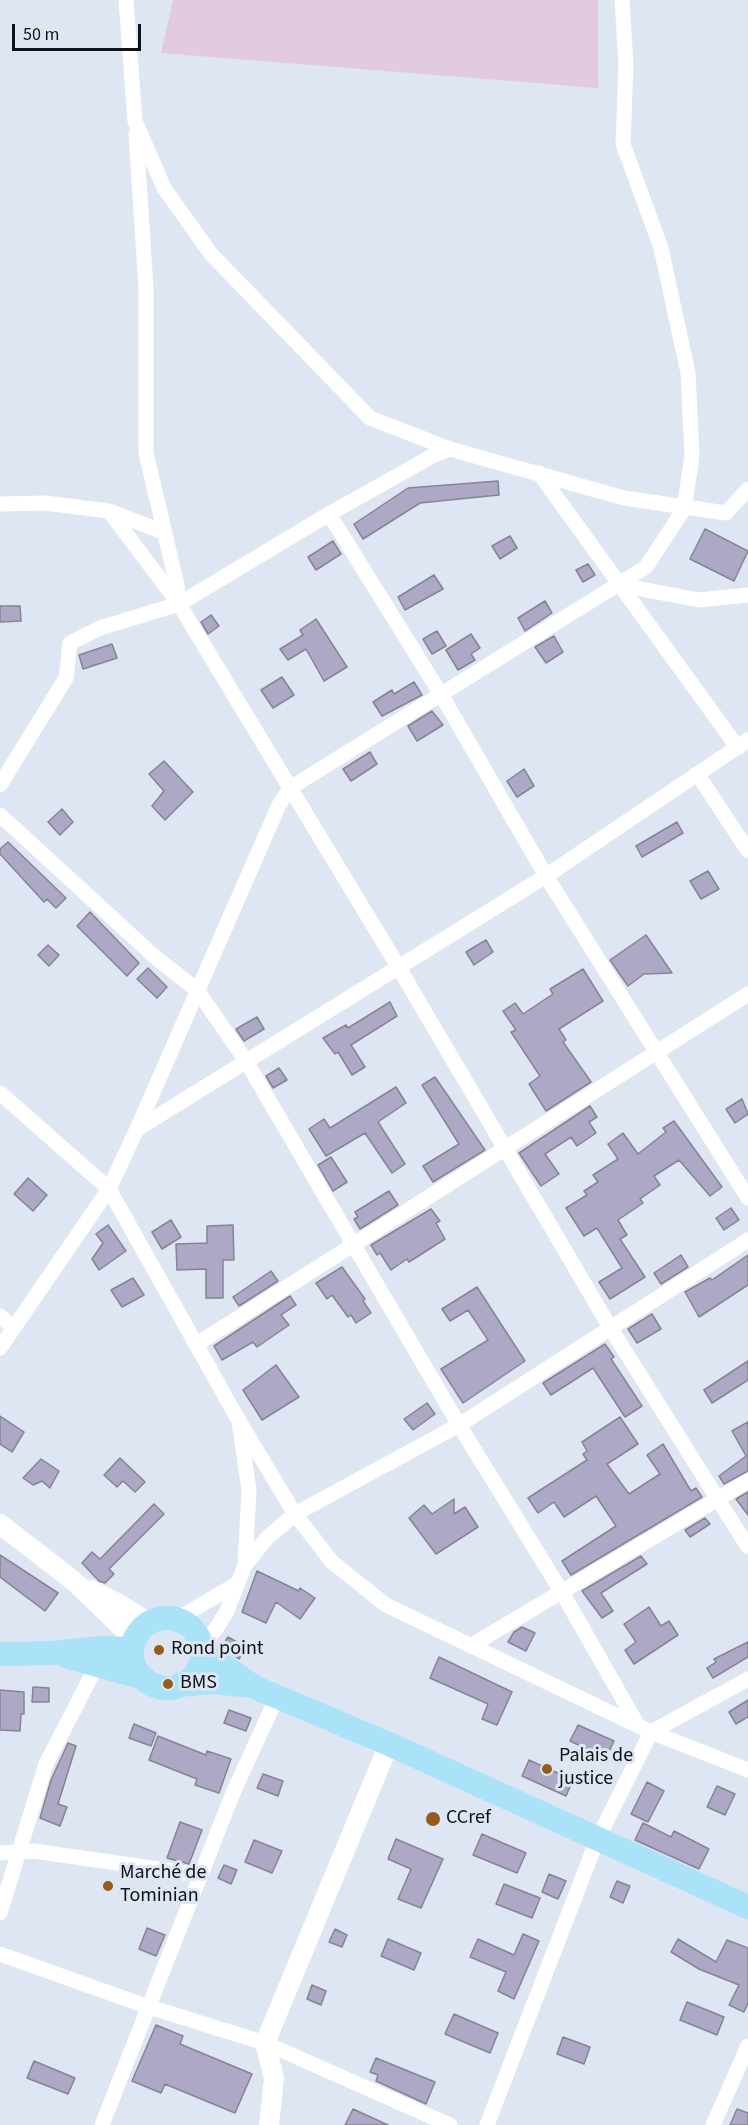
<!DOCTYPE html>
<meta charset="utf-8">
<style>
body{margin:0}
#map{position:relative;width:748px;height:2125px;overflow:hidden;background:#dee6f3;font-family:"Source Sans 3",sans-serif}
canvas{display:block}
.scale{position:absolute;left:12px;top:24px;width:129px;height:27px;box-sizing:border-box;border:3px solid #0f1217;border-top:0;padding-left:8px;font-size:18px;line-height:21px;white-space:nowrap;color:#0f1217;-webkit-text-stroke:4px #dee6f3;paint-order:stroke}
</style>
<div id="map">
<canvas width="748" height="2125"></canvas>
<div class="scale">50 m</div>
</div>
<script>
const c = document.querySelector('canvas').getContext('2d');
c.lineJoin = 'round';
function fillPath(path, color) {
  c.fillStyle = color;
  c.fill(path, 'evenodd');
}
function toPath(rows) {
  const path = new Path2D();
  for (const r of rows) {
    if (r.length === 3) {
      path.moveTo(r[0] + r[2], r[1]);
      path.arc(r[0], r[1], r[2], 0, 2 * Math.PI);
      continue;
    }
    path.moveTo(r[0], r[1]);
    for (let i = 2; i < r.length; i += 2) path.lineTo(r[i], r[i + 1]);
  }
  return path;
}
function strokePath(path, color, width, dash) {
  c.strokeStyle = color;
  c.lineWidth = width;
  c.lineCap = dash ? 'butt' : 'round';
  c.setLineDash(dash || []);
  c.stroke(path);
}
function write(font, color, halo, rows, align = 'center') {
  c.font = font + ' "Source Sans 3",sans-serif';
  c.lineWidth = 6;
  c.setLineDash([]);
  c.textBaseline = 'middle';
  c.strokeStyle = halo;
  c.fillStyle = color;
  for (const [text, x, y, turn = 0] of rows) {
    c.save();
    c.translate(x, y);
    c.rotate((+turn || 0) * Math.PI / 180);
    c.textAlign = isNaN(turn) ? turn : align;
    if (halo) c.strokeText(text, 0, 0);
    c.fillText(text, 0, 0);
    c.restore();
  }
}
const green = toPath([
 [173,0,598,0,598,88,161,53]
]);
const building = toPath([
 [498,481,499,495,420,503,363,539,354,524,408,488,498,481],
 [705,529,748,551,734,581,690,559,705,529],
 [510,536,517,548,500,559,492,546,510,536],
 [333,541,341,554,316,570,308,557,333,541],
 [588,564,595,575,583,582,576,570,588,564],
 [434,575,443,589,405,610,398,597,434,575],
 [545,601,552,613,525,631,518,618,545,601],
 [0,606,20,606,21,621,0,622,0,606],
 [211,615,219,626,208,634,201,622,211,615],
 [316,619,347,667,324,681,306,649,288,660,280,649,303,635,300,630,316,619],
 [437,631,446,646,432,654,423,639,437,631],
 [471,634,480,648,471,654,475,660,458,670,446,650,471,634],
 [554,636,563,652,546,663,535,647,554,636],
 [112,644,117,658,83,669,79,655,112,644],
 [282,677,294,695,273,708,261,690,282,677],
 [414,682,422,695,382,716,373,702,392,690,394,694,414,682],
 [432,711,443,725,417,741,408,726,432,711],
 [370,752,377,764,351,781,343,769,370,752],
 [164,761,193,792,165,820,152,806,164,791,149,774,164,761],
 [524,769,534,786,517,797,507,781,524,769],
 [62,809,73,822,60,835,48,822,62,809],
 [677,822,683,833,642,857,636,846,677,822],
 [8,842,66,898,56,908,47,899,44,902,0,854,0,849,8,842],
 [708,871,719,889,701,899,690,881,708,871],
 [90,912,139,963,127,976,77,926,90,912],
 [646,935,672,973,644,974,628,986,610,960,646,935],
 [486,940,493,952,474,965,466,952,486,940],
 [48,945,59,955,49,966,38,955,48,945],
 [148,968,167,987,157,998,137,979,148,968],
 [583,969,603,1001,559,1029,566,1040,563,1042,591,1082,546,1111,529,1084,540,1076,511,1032,516,1030,503,1011,515,1003,523,1014,553,994,550,989,583,969],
 [390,1002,397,1016,351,1045,365,1067,352,1075,338,1052,335,1054,323,1038,346,1025,348,1028,390,1002],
 [257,1017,264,1029,244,1041,236,1029,257,1017],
 [279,1068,287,1080,273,1088,266,1076,279,1068],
 [435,1077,485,1150,433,1182,423,1166,459,1144,422,1085,435,1077],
 [396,1087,406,1103,378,1122,405,1164,392,1173,365,1133,326,1156,309,1129,324,1119,330,1128,396,1087],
 [742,1099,748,1114,735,1123,726,1109,742,1099],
 [590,1106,597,1117,589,1122,596,1133,577,1146,571,1137,545,1154,559,1174,541,1186,519,1153,590,1106],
 [674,1121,722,1187,710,1196,679,1160,654,1176,660,1185,640,1199,643,1203,618,1220,627,1235,620,1239,645,1277,610,1299,599,1282,622,1268,597,1228,584,1236,566,1208,587,1195,584,1191,598,1182,593,1175,618,1159,608,1144,623,1133,638,1154,666,1132,663,1128,674,1121],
 [331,1157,347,1182,333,1191,318,1165,331,1157],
 [28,1178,47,1195,33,1211,14,1194,28,1178],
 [389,1191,398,1205,360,1229,354,1219,358,1217,355,1212,389,1191],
 [731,1208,739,1220,724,1230,716,1218,731,1208],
 [431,1209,440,1221,436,1223,445,1239,409,1262,407,1259,391,1270,380,1253,377,1255,371,1245,431,1209],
 [171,1220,181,1237,162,1249,152,1232,171,1220],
 [108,1225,126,1251,99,1270,92,1259,103,1243,96,1234,108,1225],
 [233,1225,234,1260,223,1260,223,1298,206,1298,206,1269,177,1270,176,1244,207,1243,207,1226,233,1225],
 [681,1255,688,1267,661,1284,654,1273,681,1255],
 [748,1255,748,1285,699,1317,685,1292,710,1278,712,1280,748,1255],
 [342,1267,365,1299,363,1301,371,1313,356,1323,351,1315,348,1317,332,1295,327,1299,316,1283,342,1267],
 [271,1271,278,1281,239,1306,233,1297,271,1271],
 [133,1278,144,1295,122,1307,111,1290,133,1278],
 [477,1287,525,1361,463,1403,441,1369,488,1340,468,1310,450,1321,442,1309,477,1287],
 [290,1296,296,1305,281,1315,289,1325,257,1347,253,1342,222,1360,214,1346,290,1296],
 [652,1314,661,1329,637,1343,628,1329,652,1314],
 [605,1344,614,1357,611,1359,642,1406,625,1417,593,1368,551,1395,543,1383,605,1344],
 [748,1361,748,1380,712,1403,704,1390,748,1361],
 [276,1365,299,1397,262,1420,243,1390,276,1365],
 [427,1403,435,1414,413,1430,404,1419,427,1403],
 [0,1416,24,1432,12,1452,0,1444,0,1416],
 [620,1417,638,1444,607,1464,629,1494,660,1474,647,1455,663,1444,691,1491,696,1488,702,1497,571,1575,562,1561,616,1526,596,1496,564,1517,554,1502,538,1513,528,1498,587,1460,583,1454,587,1451,582,1442,620,1417],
 [748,1422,748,1471,724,1484,719,1476,746,1456,732,1431,748,1422],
 [120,1458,145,1482,135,1492,123,1481,117,1487,104,1475,120,1458],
 [41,1459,59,1471,50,1488,42,1481,33,1485,23,1478,41,1459],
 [748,1492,748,1515,736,1499,748,1492],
 [454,1499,454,1514,465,1507,478,1527,436,1554,409,1518,424,1505,432,1514,454,1499],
 [154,1504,164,1514,109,1569,114,1574,105,1583,99,1581,82,1563,92,1552,100,1559,154,1504],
 [705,1518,710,1524,690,1537,685,1530,705,1518],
 [0,1555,58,1593,45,1611,0,1577,0,1555],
 [641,1556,647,1564,601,1593,613,1611,602,1618,582,1591,641,1556],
 [257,1571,299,1591,300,1588,315,1598,300,1619,276,1602,266,1623,242,1612,257,1571],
 [649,1607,661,1626,669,1621,678,1635,634,1664,625,1650,636,1642,624,1624,649,1607],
 [522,1627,535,1633,526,1651,508,1642,514,1632,522,1627],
 [228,1637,246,1647,239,1659,222,1647,228,1637],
 [748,1642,748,1657,713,1678,707,1668,716,1662,714,1659,748,1642],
 [439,1657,512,1692,497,1725,482,1719,488,1704,430,1678,439,1657],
 [33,1687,49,1688,49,1702,32,1702,33,1687],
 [0,1690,24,1692,24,1714,21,1714,20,1731,0,1730,0,1690],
 [748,1700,748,1717,736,1724,729,1712,748,1700],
 [229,1710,251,1718,246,1731,224,1723,229,1710],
 [134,1724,156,1733,151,1746,129,1738,134,1724],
 [578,1725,614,1741,606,1758,570,1741,578,1725],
 [158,1736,206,1755,207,1751,231,1759,219,1793,195,1785,197,1779,149,1760,158,1736],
 [68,1743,76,1746,58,1804,67,1807,60,1826,40,1818,51,1780,68,1743],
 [529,1760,573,1780,566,1796,522,1776,529,1760],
 [263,1774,283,1781,278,1796,257,1788,263,1774],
 [647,1782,664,1791,648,1822,631,1814,647,1782],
 [717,1786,735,1794,725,1815,707,1807,717,1786],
 [180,1822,202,1830,189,1864,167,1858,180,1822],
 [643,1823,671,1837,674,1831,709,1849,699,1869,635,1840,643,1823],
 [482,1834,526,1853,517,1873,473,1855,482,1834],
 [396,1839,443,1859,421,1908,398,1899,411,1869,388,1859,396,1839],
 [254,1840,282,1851,272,1873,245,1862,254,1840],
 [224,1865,237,1870,231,1884,218,1878,224,1865],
 [549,1874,566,1881,558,1899,542,1892,549,1874],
 [617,1881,630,1886,623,1903,610,1897,617,1881],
 [504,1884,540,1898,532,1918,496,1904,504,1884],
 [147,1928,165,1935,156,1956,139,1949,147,1928],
 [335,1929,347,1935,342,1947,329,1942,335,1929],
 [523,1934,539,1941,514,1999,498,1991,506,1972,470,1957,478,1939,514,1955,523,1934],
 [388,1939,421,1953,414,1970,381,1956,388,1939],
 [678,1939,716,1962,727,1940,748,1948,748,2003,744,2012,729,2005,739,1985,699,1969,671,1952,678,1939],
 [312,1985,326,1991,321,2005,307,1999,312,1985],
 [687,2002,724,2017,717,2035,680,2020,687,2002],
 [454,2014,498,2033,490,2053,445,2034,454,2014],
 [156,2025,183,2036,180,2044,252,2074,235,2113,165,2084,161,2093,132,2081,156,2025],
 [563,2037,590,2047,584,2064,557,2054,563,2037],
 [376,2058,435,2082,426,2104,376,2081,378,2075,370,2072,376,2058],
 [34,2061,75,2078,68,2094,27,2078,34,2061],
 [353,2109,388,2125,345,2125,353,2109],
 [737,2109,748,2113,748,2125,730,2125,737,2109]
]);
const minor = toPath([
 [126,0,135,121,164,188,211,254,370,418,450,449,624,498,726,513,748,489],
 [136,134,146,288,146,453,177,585,179,604],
 [539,473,738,748],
 [0,504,45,503,109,511,163,532],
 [109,511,179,604,399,968,611,1329,748,1547],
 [329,514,442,696,546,876,748,1198],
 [620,585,699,600,748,595],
 [698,775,748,851],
 [0,785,66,678,70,643,100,628,179,604,329,514,434,455,450,449],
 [0,815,155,957,197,990,246,1061,459,1425,563,1594,637,1724],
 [0,1093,109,1189,239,1421,249,1490,245,1565],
 [137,1129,279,805,290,788,646,567,684,509,692,456,688,373,661,248,623,144,626,65,622,0],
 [0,1316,14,1328],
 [197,1344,748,994],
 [0,1348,109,1189,137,1129,546,876,748,740],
 [239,1421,295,1514,332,1562,386,1605,651,1732,748,1770],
 [177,1619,235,1585],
 [201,1645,216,1629,227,1611,245,1565,267,1538,295,1514,459,1425,748,1240],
 [472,1645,748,1481],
 [0,1853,34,1851,200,1875],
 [0,1913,46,1764,97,1665],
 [0,1954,146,2006,265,2043,450,2125],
 [102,2125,233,1793,277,1697],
 [487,2125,597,1840,651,1732,748,1679],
 [713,2125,748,2046]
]);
const tertiary = toPath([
 [0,1524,75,1582,135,1640],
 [91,1590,119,1604,149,1623],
 [269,2125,274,2078,265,2043,389,1744]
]);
const primary = toPath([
 [167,1653,35],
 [202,1650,254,1687,389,1744,748,1907],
 [0,1654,54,1653,101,1648,132,1649],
 [68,1657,144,1678],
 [179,1685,213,1682,251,1686]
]);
const markers = [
 [159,1650,6,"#955b19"],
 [168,1684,6,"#955b19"],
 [547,1769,6,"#955b19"],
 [433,1819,8,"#955b19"],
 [108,1886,6,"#955b19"]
];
const poiNames = [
 ["Rond point",171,1650],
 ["BMS",180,1684],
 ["Palais de",559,1757],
 ["justice",559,1780],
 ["CCref",446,1819],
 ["Marché de",120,1874],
 ["Tominian",120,1897]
];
fillPath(green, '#e1cae2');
fillPath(building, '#aca8c6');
strokePath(building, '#868491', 1.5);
strokePath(minor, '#fff', 15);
strokePath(tertiary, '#fff', 20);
strokePath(primary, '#aae3f8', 24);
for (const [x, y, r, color] of markers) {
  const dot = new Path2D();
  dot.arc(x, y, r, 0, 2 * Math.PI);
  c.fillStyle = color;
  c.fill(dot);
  strokePath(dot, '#dee6f3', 2);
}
write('20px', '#0f1217', '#dee6f3', poiNames, 'left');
</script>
